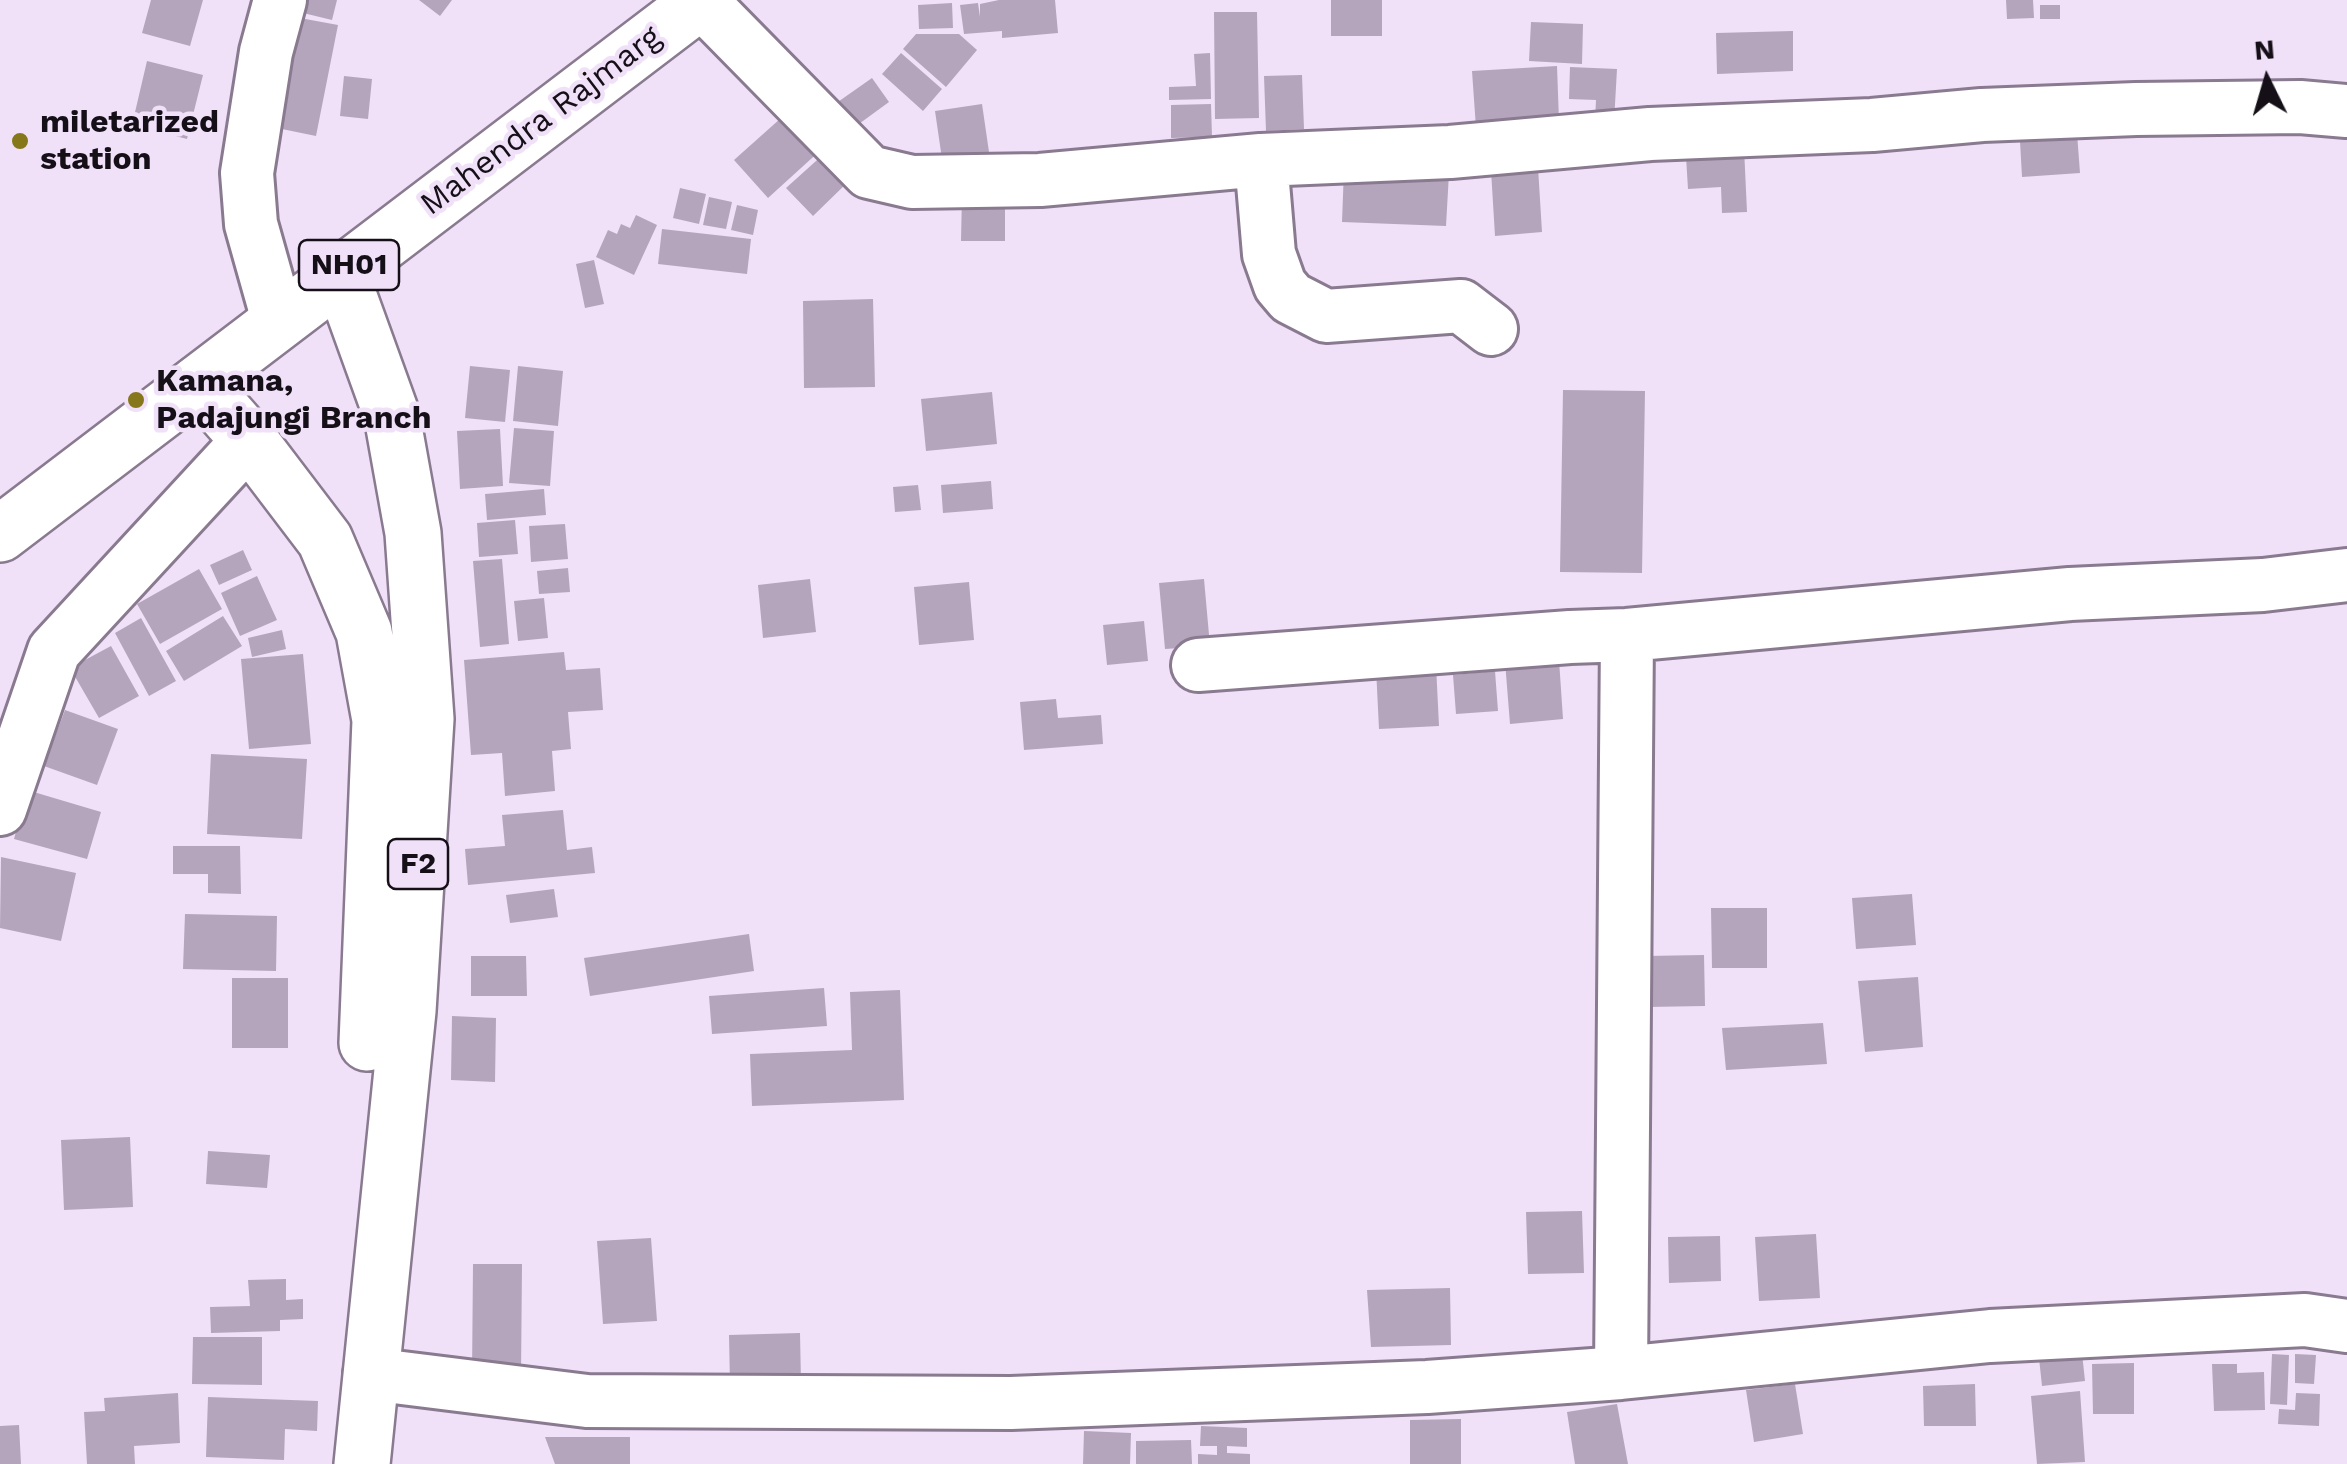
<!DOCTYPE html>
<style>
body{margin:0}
#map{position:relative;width:2347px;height:1464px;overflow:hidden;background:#f0e0f8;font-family:"Work Sans",sans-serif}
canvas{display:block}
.north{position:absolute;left:2217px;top:30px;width:100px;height:100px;-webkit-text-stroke:8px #f0e0f8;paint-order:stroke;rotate:355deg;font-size:28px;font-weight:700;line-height:40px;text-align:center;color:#150f18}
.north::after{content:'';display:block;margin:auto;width:35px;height:45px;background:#150f18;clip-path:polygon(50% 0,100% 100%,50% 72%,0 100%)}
</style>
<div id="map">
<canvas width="2347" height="1464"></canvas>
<div class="north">N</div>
</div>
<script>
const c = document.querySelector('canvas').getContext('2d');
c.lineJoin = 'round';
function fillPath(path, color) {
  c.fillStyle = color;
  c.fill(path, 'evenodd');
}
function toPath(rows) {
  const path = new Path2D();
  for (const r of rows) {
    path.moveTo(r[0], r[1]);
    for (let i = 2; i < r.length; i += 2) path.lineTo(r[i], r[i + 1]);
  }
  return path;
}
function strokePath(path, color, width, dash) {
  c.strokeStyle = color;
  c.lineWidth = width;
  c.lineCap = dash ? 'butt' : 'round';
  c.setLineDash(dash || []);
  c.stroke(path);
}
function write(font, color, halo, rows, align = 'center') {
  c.font = font + ' "Work Sans",sans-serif';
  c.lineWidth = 9;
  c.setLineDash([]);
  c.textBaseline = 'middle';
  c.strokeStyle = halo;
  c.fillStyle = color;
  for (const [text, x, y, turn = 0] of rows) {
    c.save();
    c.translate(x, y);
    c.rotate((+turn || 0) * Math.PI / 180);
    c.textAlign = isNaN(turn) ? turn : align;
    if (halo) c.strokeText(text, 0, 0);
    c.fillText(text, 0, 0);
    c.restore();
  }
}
const building = toPath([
 [151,0,203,0,190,46,142,33],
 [302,0,337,0,332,20,299,12],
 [419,0,452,0,440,16],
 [999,0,1055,0,1058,33,1002,38,1002,31,964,34,960,5,978,3,980,17,980,4],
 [1331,0,1382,0,1382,36,1331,36],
 [2006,0,2033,0,2034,18,2007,19],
 [952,3,953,28,919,29,918,5],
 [2040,5,2060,5,2060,19,2040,19],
 [1214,12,1257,12,1259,118,1215,119],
 [300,18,338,25,316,136,277,128],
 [1531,22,1583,24,1582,64,1529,61],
 [1793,31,1793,71,1717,74,1716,33],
 [916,34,959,34,977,50,946,87,903,49],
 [901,53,942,89,923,111,882,74],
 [1210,53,1211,99,1169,100,1169,87,1196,86,1194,54],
 [147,61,203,75,187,139,132,125],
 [1557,66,1559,121,1477,142,1472,71],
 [1570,67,1617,69,1614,122,1595,121,1596,100,1569,99],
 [1302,75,1304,129,1266,131,1264,76],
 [344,76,372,79,368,119,340,116],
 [872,78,889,102,852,129,835,104],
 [982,104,989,152,942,159,935,111],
 [1211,104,1212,137,1171,138,1171,105],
 [790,110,823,148,768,198,734,160],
 [2076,120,2080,173,2022,177,2019,123],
 [1685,140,1744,148,1747,212,1722,213,1721,187,1688,189],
 [1537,151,1542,232,1495,236,1490,154],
 [826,152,851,179,813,216,786,188],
 [1344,169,1449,173,1446,226,1342,222],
 [680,188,706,194,699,224,673,218],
 [962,194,1005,195,1005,241,961,241],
 [709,197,732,202,726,229,703,225],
 [737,205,758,210,753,235,731,230],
 [636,215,657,225,634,275,596,257,608,230,617,234,621,224,630,228],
 [662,229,751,239,747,274,658,264],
 [594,260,604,304,585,308,576,264],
 [873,299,875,387,804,388,803,301],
 [470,366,510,370,505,422,465,418],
 [518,366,563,371,558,426,513,421],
 [1563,390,1645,391,1642,573,1560,572],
 [992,392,997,444,926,451,921,399],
 [514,428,554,431,550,486,509,483],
 [500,429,503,486,460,489,457,431],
 [991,481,993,509,943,513,941,485],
 [918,485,921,510,895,512,893,487],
 [544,489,546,515,487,520,485,494],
 [515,520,518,554,479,557,477,523],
 [565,524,568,559,531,562,529,526],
 [243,550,252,570,219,585,210,565],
 [502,559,509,644,480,647,473,561],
 [568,568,570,592,539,594,537,571],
 [199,569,222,609,160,644,137,604],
 [257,576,277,620,240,636,221,593],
 [810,579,816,632,763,638,758,585],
 [1204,579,1210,646,1165,649,1159,583],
 [969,582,974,640,919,645,914,587],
 [544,598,548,638,518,641,514,601],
 [223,616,242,646,184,681,166,651],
 [141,618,176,681,149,696,115,633],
 [1144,621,1148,661,1107,665,1103,625],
 [282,630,286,649,252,657,248,638],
 [1558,645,1563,719,1510,724,1504,649],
 [111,646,139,696,99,718,70,668],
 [564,652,566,670,600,668,603,710,568,712,571,749,552,751,555,791,505,796,502,753,471,755,464,660],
 [303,654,311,744,249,749,241,659],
 [1436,665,1439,726,1379,729,1376,668],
 [1495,671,1498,711,1456,714,1453,675],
 [1056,699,1058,718,1101,715,1103,744,1024,750,1020,702],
 [65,710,118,729,97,785,44,766],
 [211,754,307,759,302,839,207,834],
 [27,790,101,812,87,859,14,839],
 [563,810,567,850,592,847,595,873,468,885,465,849,505,846,502,815],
 [173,846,240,846,241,894,208,893,208,874,173,874],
 [1,857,76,873,61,941,0,928],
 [554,889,558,917,510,923,506,895],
 [1912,894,1916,945,1856,949,1852,898],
 [1711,908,1767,908,1767,968,1712,968],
 [185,914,277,916,276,971,183,969],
 [749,934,754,971,590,996,584,958],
 [1704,955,1705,1006,1647,1007,1646,956],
 [471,956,526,956,527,996,471,996],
 [1918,977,1923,1047,1865,1052,1858,981],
 [232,978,288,978,288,1048,232,1048],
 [824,988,827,1026,712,1034,709,996],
 [900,990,904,1100,752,1106,750,1054,852,1050,850,992],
 [452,1016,496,1018,495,1082,451,1080],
 [1823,1023,1827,1064,1726,1070,1722,1028],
 [130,1137,133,1207,64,1210,61,1140],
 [208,1151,270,1155,267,1188,206,1184],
 [1582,1211,1584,1273,1528,1274,1526,1212],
 [1816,1234,1820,1298,1759,1301,1755,1237],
 [1720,1236,1721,1281,1669,1283,1668,1237],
 [651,1238,657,1321,603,1324,597,1241],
 [473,1264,522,1264,521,1376,472,1376],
 [286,1279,286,1300,303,1299,303,1319,280,1320,280,1331,211,1333,210,1307,250,1306,248,1280],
 [1450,1288,1451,1345,1371,1347,1367,1290],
 [800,1333,801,1383,730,1385,729,1335],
 [193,1337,262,1337,262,1385,192,1384],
 [2082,1353,2085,1381,2042,1386,2039,1358],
 [2272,1354,2289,1355,2287,1405,2270,1404],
 [2295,1354,2316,1355,2314,1384,2295,1383],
 [2134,1363,2134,1414,2093,1414,2092,1364],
 [2212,1364,2237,1364,2237,1373,2264,1372,2265,1410,2214,1411],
 [1795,1384,1803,1434,1754,1442,1746,1390],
 [1975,1384,1976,1426,1924,1426,1923,1386],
 [2080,1391,2085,1462,2037,1464,2031,1396],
 [178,1393,180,1443,134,1446,135,1464,87,1464,84,1412,105,1411,104,1398],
 [2296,1393,2320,1394,2319,1426,2278,1424,2279,1409,2295,1410],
 [208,1397,318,1401,317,1431,285,1429,284,1460,206,1457],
 [1617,1404,1628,1464,1575,1464,1567,1412],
 [1461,1419,1461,1464,1410,1464,1410,1420],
 [19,1425,21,1464,0,1464,0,1426],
 [1201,1426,1247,1428,1247,1447,1227,1446,1227,1453,1250,1454,1250,1464,1198,1464,1198,1454,1217,1455,1217,1446,1200,1446],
 [1084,1431,1131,1433,1130,1464,1083,1464],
 [545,1437,630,1437,630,1464,555,1464],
 [1191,1440,1192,1464,1136,1464,1136,1441]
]);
const minor = toPath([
 [701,1,869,172,912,182,1040,180,1261,160,1450,152,1650,134,1872,125,1982,115,2136,109,2300,107,2347,111],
 [1261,160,1269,254,1280,285,1291,298,1326,316,1461,306,1491,329],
 [278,320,251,224,247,173,266,52,280,0],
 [1198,665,1570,637,1627,635,2070,594,2263,585,2347,575],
 [0,809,54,651,249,440],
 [1621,1373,1627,635],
 [370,1374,587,1401,1011,1403,1427,1387,1621,1373,1990,1336,2305,1320,2347,1326]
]);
const major = toPath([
 [340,272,392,416,413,533,426,719,408,1011,362,1464],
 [199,383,249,440,325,540,364,632,380,720,367,1043]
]);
const highway = toPath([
 [0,534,702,0]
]);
const markers = [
 [20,141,10,"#86771b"],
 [136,400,10,"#86771b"]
];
const shields = [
 [349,265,100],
 [418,864,60]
];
const shieldNames = [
 ["NH01",349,265],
 ["F2",418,864]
];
const streetNames = [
 ["Mahendra Rajmarg",541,121,-37]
];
const poiNames = [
 ["miletarized",40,123],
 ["station",40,160],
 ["Kamana,",156,382],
 ["Padajungi Branch",156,419]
];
fillPath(building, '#b4a5bc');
strokePath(minor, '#897a90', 58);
strokePath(major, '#897a90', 60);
strokePath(highway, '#897a90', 60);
strokePath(minor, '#fff', 52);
strokePath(major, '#fff', 55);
strokePath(highway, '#fff', 55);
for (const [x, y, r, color] of markers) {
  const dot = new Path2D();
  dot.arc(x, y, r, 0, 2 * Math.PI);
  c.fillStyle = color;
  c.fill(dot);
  strokePath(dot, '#f0e0f8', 4);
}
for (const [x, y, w] of shields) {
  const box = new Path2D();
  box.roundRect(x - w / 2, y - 25, w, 50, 8);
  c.fillStyle = '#f0e0f8';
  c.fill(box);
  strokePath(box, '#150f18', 2.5);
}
write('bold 30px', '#150f18', null, shieldNames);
write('32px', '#150f18', '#f0e0f8', streetNames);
write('bold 32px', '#150f18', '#f0e0f8', poiNames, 'left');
</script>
